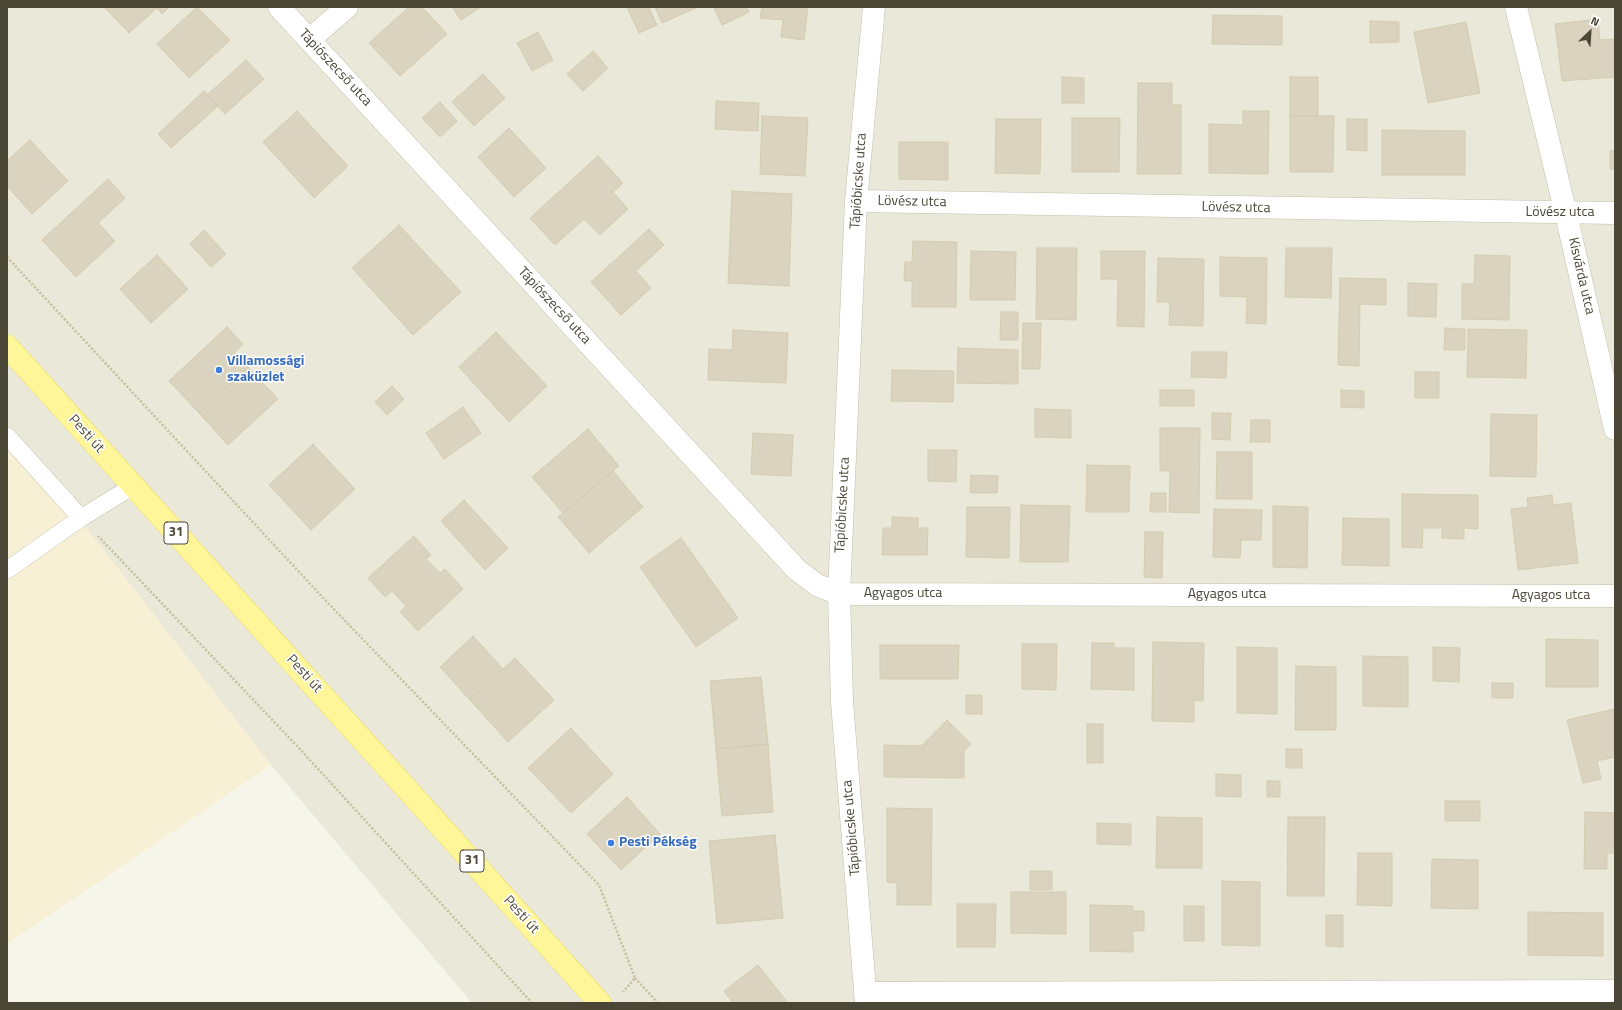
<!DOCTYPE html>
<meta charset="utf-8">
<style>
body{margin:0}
#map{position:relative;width:1622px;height:1010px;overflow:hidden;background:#f6f5ea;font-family:"Titillium Web",sans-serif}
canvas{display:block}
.frame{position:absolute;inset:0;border:8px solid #4b4737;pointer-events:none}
.north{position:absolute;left:1570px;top:12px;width:40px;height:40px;-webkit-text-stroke:3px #fff;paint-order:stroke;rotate:25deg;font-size:11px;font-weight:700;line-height:16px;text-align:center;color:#4b4737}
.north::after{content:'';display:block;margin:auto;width:14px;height:18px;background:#4b4737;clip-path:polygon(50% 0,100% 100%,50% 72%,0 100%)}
</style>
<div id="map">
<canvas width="1622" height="1010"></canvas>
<div class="frame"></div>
<div class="north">N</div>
</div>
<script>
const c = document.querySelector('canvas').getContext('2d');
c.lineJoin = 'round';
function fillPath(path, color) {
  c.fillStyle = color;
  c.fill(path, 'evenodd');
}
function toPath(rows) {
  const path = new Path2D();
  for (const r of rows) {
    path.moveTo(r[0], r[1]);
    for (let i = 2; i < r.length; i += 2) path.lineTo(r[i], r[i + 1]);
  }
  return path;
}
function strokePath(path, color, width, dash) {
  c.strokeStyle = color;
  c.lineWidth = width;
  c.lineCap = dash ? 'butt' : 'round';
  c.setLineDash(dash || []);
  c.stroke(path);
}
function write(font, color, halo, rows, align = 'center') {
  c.font = font + ' "Titillium Web",sans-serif';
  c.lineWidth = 3;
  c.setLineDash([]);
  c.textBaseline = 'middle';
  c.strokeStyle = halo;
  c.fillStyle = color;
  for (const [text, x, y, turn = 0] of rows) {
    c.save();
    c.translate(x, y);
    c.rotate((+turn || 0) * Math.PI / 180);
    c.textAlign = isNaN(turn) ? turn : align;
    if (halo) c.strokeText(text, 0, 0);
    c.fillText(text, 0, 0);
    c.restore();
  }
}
const residential = toPath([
 [7,7,1615,7,1615,1003,472,1003,271,765,7,426]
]);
const commercial = toPath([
 [7,426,271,765,7,944]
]);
const building = toPath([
 [106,7,169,7,162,14,157,8,129,33,105,8,106,7],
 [197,7,230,40,189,78,157,44,197,7],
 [409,7,422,7,447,34,400,76,369,43,409,7],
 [452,7,481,7,461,20,452,7],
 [627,7,649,7,657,25,639,33,627,7],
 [655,7,696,7,696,8,662,23,655,7],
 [747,7,749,12,722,25,714,8,747,7],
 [762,7,808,7,804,40,781,37,783,20,760,18,762,7],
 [1213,15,1282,16,1282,45,1212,44,1213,15],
 [1598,19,1600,40,1615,39,1615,77,1562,81,1555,24,1598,19],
 [1370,21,1399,22,1399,42,1370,43,1370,21],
 [1466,22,1480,93,1428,103,1414,32,1466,22],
 [538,32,553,60,532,71,517,43,538,32],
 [593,51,608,68,583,91,567,74,593,51],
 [246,60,264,79,225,114,207,95,246,60],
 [483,74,505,98,474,126,452,102,483,74],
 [1062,77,1084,78,1084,103,1062,103,1062,77],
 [1290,77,1318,77,1318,116,1290,116,1290,77],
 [1138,83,1172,83,1172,105,1181,105,1181,174,1137,174,1138,83],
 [204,91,218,106,171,148,158,134,204,91],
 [716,101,759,103,758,131,715,129,716,101],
 [440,102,457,121,440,137,422,118,440,102],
 [297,111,348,166,314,198,263,142,297,111],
 [1243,111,1269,111,1268,174,1209,173,1209,124,1243,125,1243,111],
 [762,116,808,118,805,176,760,174,762,116],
 [1290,116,1334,116,1333,172,1290,172,1290,116],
 [1072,118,1120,118,1119,172,1072,172,1072,118],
 [996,119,1041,119,1040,174,995,173,996,119],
 [1347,119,1367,119,1367,151,1347,150,1347,119],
 [509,128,546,168,514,197,478,157,509,128],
 [1382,130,1465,131,1465,175,1382,175,1382,130],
 [30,140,68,181,32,214,7,186,7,161,30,140],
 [899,142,948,142,948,180,899,179,899,142],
 [1610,151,1615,151,1615,169,1610,169,1610,151],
 [598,156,623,183,613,192,628,209,600,235,584,219,555,245,530,218,598,156],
 [108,179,125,198,98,223,115,241,76,277,42,240,108,179],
 [732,191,792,194,789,286,728,283,732,191],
 [399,225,461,292,413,335,352,268,399,225],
 [649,229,664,245,636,271,651,288,621,315,591,282,649,229],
 [204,230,226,254,211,267,190,244,204,230],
 [913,241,957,242,956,307,912,307,912,281,904,281,905,262,912,262,913,241],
 [1037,248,1077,248,1076,320,1036,319,1037,248],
 [1286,248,1332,248,1331,298,1285,297,1286,248],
 [971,251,1016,252,1015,300,970,300,971,251],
 [1101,251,1145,251,1144,327,1117,326,1118,279,1101,279,1101,251],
 [157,255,188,289,151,323,120,289,157,255],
 [1475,255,1510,256,1509,320,1462,319,1462,284,1474,284,1475,255],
 [1220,257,1267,258,1266,324,1246,323,1247,297,1220,296,1220,257],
 [1158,258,1204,259,1203,326,1169,325,1170,302,1157,302,1158,258],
 [1340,278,1386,279,1386,305,1360,304,1359,366,1338,365,1340,278],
 [1408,283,1437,284,1436,317,1408,316,1408,283],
 [1001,312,1018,312,1018,340,1000,340,1001,312],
 [1023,323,1041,323,1040,369,1022,369,1023,323],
 [227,327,243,344,234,353,248,367,199,413,169,381,227,327],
 [1445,328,1465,329,1465,350,1444,350,1445,328],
 [1468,329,1527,330,1526,378,1467,377,1468,329],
 [733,330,788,333,786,383,708,380,709,349,732,350,733,330],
 [496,332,547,386,509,422,459,367,496,332],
 [958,348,1018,350,1018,384,957,383,958,348],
 [1192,352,1227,352,1226,378,1191,377,1192,352],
 [248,367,278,399,228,445,199,413,248,367],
 [892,370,954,371,953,402,891,401,892,370],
 [1415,372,1439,372,1439,398,1415,398,1415,372],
 [392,386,404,399,387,415,375,402,392,386],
 [1160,390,1194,390,1194,406,1160,406,1160,390],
 [1341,390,1364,391,1364,408,1341,407,1341,390],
 [463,407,481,433,444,459,426,433,463,407],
 [1035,409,1071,410,1071,438,1035,437,1035,409],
 [1212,413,1231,413,1230,440,1212,439,1212,413],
 [1491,414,1537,415,1536,477,1490,476,1491,414],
 [1251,420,1270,420,1270,442,1250,442,1251,420],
 [1160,428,1200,428,1199,513,1169,512,1170,471,1160,471,1160,428],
 [588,429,619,466,563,513,532,477,588,429],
 [753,433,793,435,791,476,751,474,753,433],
 [313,444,355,489,311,530,269,485,313,444],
 [928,450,957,450,956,482,928,481,928,450],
 [1217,452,1252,452,1252,499,1216,499,1217,452],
 [1087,465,1130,466,1129,512,1086,512,1087,465],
 [613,471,643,507,589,553,558,517,613,471],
 [971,475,998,476,997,493,970,493,971,475],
 [1151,493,1166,493,1166,512,1150,512,1151,493],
 [1402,494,1478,495,1478,529,1464,528,1464,539,1442,538,1442,528,1423,528,1422,548,1402,547,1402,494],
 [1552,495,1553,505,1571,503,1578,563,1518,570,1511,509,1528,507,1527,498,1552,495],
 [464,500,508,548,485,570,441,521,464,500],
 [1021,505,1070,506,1068,562,1020,562,1021,505],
 [1273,506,1308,507,1307,568,1273,567,1273,506],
 [967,507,1010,507,1009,558,966,557,967,507],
 [1214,509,1262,510,1261,540,1241,540,1240,558,1213,557,1214,509],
 [892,517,918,518,918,528,928,528,927,555,882,555,883,528,892,528,892,517],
 [1343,518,1389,519,1389,566,1342,565,1343,518],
 [1145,532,1163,532,1162,578,1144,577,1145,532],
 [414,536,431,555,426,559,440,573,445,569,463,589,418,631,400,612,406,606,392,591,385,597,368,578,414,536],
 [681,538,738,618,696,647,640,567,681,538],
 [473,636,503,669,470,700,440,667,473,636],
 [1546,639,1598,640,1598,687,1546,687,1546,639],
 [1153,642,1204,643,1203,701,1194,700,1194,722,1152,721,1153,642],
 [1092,643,1114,643,1114,648,1134,648,1134,690,1091,689,1092,643],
 [1022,644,1057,644,1056,690,1022,689,1022,644],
 [880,645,959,645,958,679,880,679,880,645],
 [1237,647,1277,648,1277,714,1237,713,1237,647],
 [1433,647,1460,648,1459,682,1433,681,1433,647],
 [1363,656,1408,657,1408,707,1363,706,1363,656],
 [515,658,554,700,508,742,470,700,515,658],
 [1296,666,1336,667,1336,730,1295,730,1296,666],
 [761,677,768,744,716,749,710,681,761,677],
 [1492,683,1513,683,1513,698,1492,698,1492,683],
 [966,695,982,695,982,714,966,714,966,695],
 [1614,709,1615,757,1597,761,1601,779,1583,783,1567,720,1614,709],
 [947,720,971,744,964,751,964,778,884,777,884,745,921,746,947,720],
 [1087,724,1103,724,1103,763,1087,763,1087,724],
 [571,728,613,774,571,813,528,768,571,728],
 [768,744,773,812,722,816,716,749,768,744],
 [1286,749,1302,749,1302,768,1286,768,1286,749],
 [1216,774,1241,775,1241,797,1216,796,1216,774],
 [1267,781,1280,781,1280,797,1267,797,1267,781],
 [627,797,660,834,621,870,587,834,627,797],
 [1445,801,1480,801,1480,821,1445,821,1445,801],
 [887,808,932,809,931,905,897,905,897,883,887,882,887,808],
 [1585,812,1615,813,1615,853,1607,853,1607,869,1584,869,1585,812],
 [1157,817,1202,818,1202,868,1156,868,1157,817],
 [1288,817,1325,817,1324,896,1287,896,1288,817],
 [1097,823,1131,824,1131,845,1097,844,1097,823],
 [775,835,783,918,717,924,709,841,775,835],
 [1358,853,1392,853,1392,906,1357,905,1358,853],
 [1432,859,1478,860,1478,909,1431,908,1432,859],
 [1030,871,1052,871,1052,890,1030,890,1030,871],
 [1222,881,1260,882,1260,946,1222,945,1222,881],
 [1011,892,1066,892,1066,934,1011,933,1011,892],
 [957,904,996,904,995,947,957,947,957,904],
 [1090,905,1133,906,1133,911,1144,911,1144,931,1133,931,1133,952,1090,951,1090,905],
 [1184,906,1204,906,1204,941,1184,941,1184,906],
 [1528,912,1603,913,1603,956,1528,955,1528,912],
 [1326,915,1343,915,1343,947,1326,946,1326,915],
 [758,965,788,1003,733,1003,724,991,758,965]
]);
const path = toPath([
 [7,257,326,601,599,885,635,978,623,992],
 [98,536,298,747,532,1003],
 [635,978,658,1003]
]);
const service = toPath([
 [7,436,81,518],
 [7,570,81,518,133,486]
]);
const minor = toPath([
 [279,7,797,570,817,585,839,594,1615,596],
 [1516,7,1566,214,1615,429],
 [309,40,347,7],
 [856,201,1615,213],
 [865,993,1615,991],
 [866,1003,842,702,839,594,856,201,874,7]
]);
const primary = toPath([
 [7,346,600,1003]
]);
const markers = [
 [219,370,4,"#3f7fe0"],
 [611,843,4,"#3f7fe0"]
];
const shields = [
 [176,533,24],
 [472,861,24]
];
const shieldNames = [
 ["31",176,533],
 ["31",472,861]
];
const streetNames = [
 ["Tápiószecső utca",335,68,47],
 ["Tápióbicske utca",859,181,-86],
 ["Lövész utca",912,202,1],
 ["Lövész utca",1236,208,1],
 ["Lövész utca",1560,213],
 ["Kisvárda utca",1581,276,77],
 ["Tápiószecső utca",554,306,47],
 ["Pesti út",86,434,48],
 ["Tápióbicske utca",843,505,-87],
 ["Agyagos utca",903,594],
 ["Agyagos utca",1227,595],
 ["Agyagos utca",1551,596],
 ["Pesti út",304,674,48],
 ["Tápióbicske utca",852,828,-95],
 ["Pesti út",521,915,48]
];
const shopNames = [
 ["Villamossági",227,362],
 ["szaküzlet",227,378],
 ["Pesti Pékség",619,843]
];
fillPath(residential, '#eae8d8');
fillPath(commercial, '#f8f0d5');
fillPath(building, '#d9d3bf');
strokePath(building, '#d4cdb1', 1);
strokePath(service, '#c2bfac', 18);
strokePath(minor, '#c2bfac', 23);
strokePath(primary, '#ecdd62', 23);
strokePath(path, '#c5bf9c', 2.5, [2, 2]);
strokePath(service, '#fff', 17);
strokePath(minor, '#fff', 22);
strokePath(primary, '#fff69a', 22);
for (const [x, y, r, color] of markers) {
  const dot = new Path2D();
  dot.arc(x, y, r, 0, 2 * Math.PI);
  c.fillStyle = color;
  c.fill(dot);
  strokePath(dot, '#fff', 1.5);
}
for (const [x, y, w] of shields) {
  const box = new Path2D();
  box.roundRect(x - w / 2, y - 11, w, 22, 3);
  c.fillStyle = '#fff';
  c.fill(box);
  strokePath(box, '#4b4737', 1);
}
write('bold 13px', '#4b4737', null, shieldNames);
write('14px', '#4b4737', '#fff', streetNames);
write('bold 14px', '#366cbe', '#fff', shopNames, 'left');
</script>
